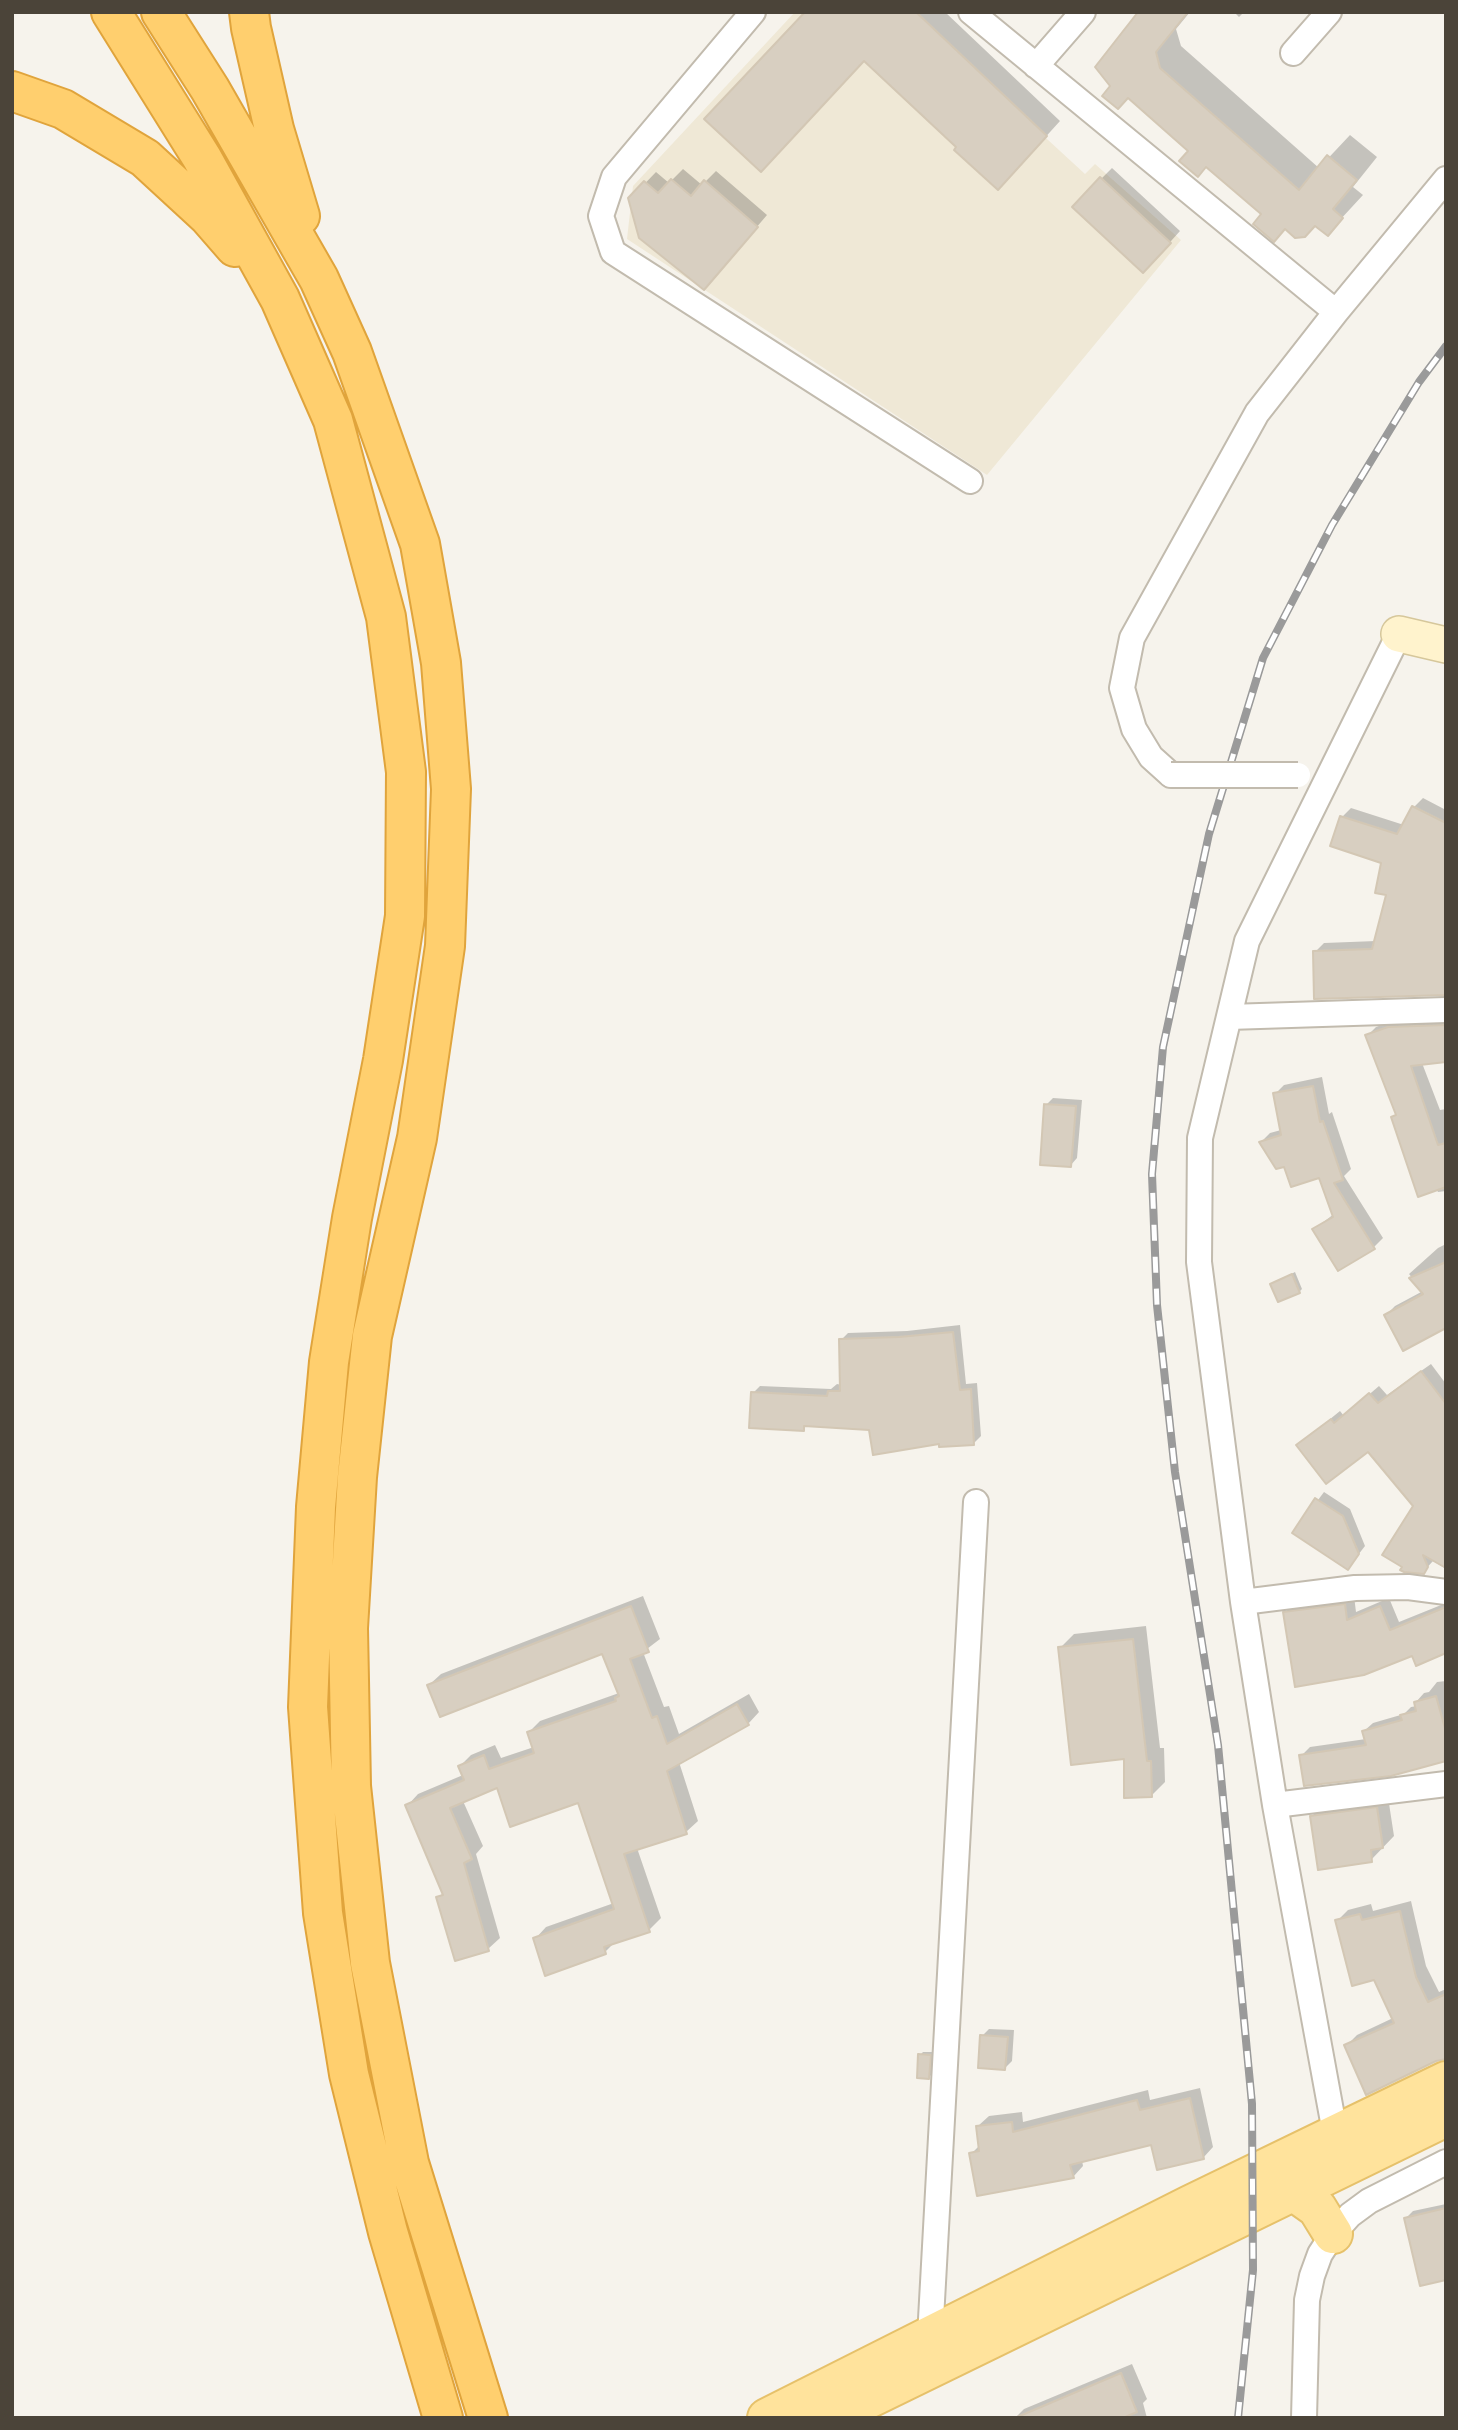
<!DOCTYPE html>
<style>
body{margin:0}
#map{position:relative;width:1458px;height:2430px;overflow:hidden;background:#f6f3ec;font-family:"Nunito Sans",sans-serif}
canvas{display:block}
.frame{position:absolute;inset:0;border:14px solid #4b4439;pointer-events:none}
</style>
<div id="map">
<canvas width="1458" height="2430"></canvas>
<div class="frame"></div>
</div>
<script>
const c = document.querySelector('canvas').getContext('2d');
c.lineJoin = 'round';
function fillPath(path, color) {
  c.fillStyle = color;
  c.fill(path, 'evenodd');
}
function toPath(rows) {
  const path = new Path2D();
  for (const r of rows) {
    path.moveTo(r[0], r[1]);
    for (let i = 2; i < r.length; i += 2) path.lineTo(r[i], r[i + 1]);
  }
  return path;
}
function strokePath(path, color, width, dash) {
  c.strokeStyle = color;
  c.lineWidth = width;
  c.lineCap = dash ? 'butt' : 'round';
  c.setLineDash(dash || []);
  c.stroke(path);
}
const education = toPath([
 [795,12,909,12,1085,174,1095,164,1181,240,987,475,627,239,633,186]
]);
const shadow = toPath([
 [808,12,945,12,1060,121,1012,174,959,147,864,59],
 [1140,12,1190,12,1176,29,1181,46,1319,168,1350,135,1377,157,1353,187,1363,195,1327,234,1316,224,1286,228,1274,240,1263,214,1129,97,1112,87],
 [1234,12,1244,12,1239,17],
 [1112,168,1180,231,1154,260,1101,179],
 [683,169,702,185,716,171,767,215,714,277,630,199,656,172,669,183],
 [1446,796,1446,993,1315,952,1324,943,1376,941,1389,894,1383,862,1342,817,1351,808,1404,825,1414,807,1423,798,1444,809],
 [1446,1016,1446,1060,1422,1063,1440,1110,1446,1109,1446,1191,1438,1192,1393,1117,1397,1113,1367,1036,1376,1027,1398,1019],
 [1322,1077,1329,1114,1332,1112,1351,1169,1344,1176,1383,1238,1373,1248,1314,1229,1334,1214,1320,1175,1285,1164,1261,1142,1270,1133,1281,1130,1275,1094,1284,1085],
 [1053,1098,1082,1100,1077,1158,1070,1166,1046,1105],
 [1446,1244,1446,1326,1386,1315,1395,1306,1423,1291,1409,1274,1438,1248],
 [1295,1272,1302,1289,1299,1292,1272,1284],
 [960,1325,966,1384,977,1383,981,1436,974,1443,940,1442,870,1428,808,1424,803,1429,753,1393,760,1386,831,1389,837,1384,842,1385,841,1340,848,1333,907,1331],
 [1431,1364,1446,1384,1446,1569,1433,1561,1423,1572,1415,1505,1368,1450,1298,1445,1340,1411,1344,1416,1379,1386,1387,1395],
 [1324,1492,1350,1509,1365,1546,1348,1568,1294,1532],
 [643,1596,660,1639,643,1652,664,1707,669,1706,679,1734,749,1694,759,1712,748,1724,679,1762,698,1821,686,1832,637,1848,661,1918,649,1930,616,1941,605,1952,535,1939,546,1927,614,1903,579,1800,498,1786,463,1801,483,1846,476,1854,500,1938,488,1949,438,1898,443,1893,407,1806,418,1794,463,1775,460,1766,471,1755,495,1745,501,1758,534,1747,529,1732,540,1721,619,1693,603,1652,429,1685,441,1674],
 [1354,1596,1356,1612,1389,1598,1399,1622,1446,1603,1446,1651,1412,1654,1285,1613,1294,1603],
 [1146,1626,1160,1748,1164,1748,1165,1782,1151,1796,1060,1648,1074,1634],
 [1446,1681,1446,1759,1301,1756,1310,1747,1366,1739,1364,1731,1373,1723,1404,1714,1411,1707,1417,1706,1416,1702,1424,1693,1429,1692,1437,1682],
 [1388,1797,1394,1836,1371,1860,1312,1816,1323,1805],
 [1411,1901,1426,1966,1439,1992,1446,1989,1446,2058,1346,2046,1357,2035,1393,2018,1375,1978,1337,1921,1348,1910,1371,1904,1373,1911],
 [989,2029,1014,2030,1012,2061,1005,2068,982,2036],
 [923,2052,933,2052,932,2074,929,2077,920,2055],
 [1200,2088,1213,2147,1203,2158,1152,2143,1082,2160,1083,2166,1073,2177,971,2154,980,2145,978,2126,989,2116,1022,2112,1023,2122,1148,2090,1150,2100],
 [1446,2204,1446,2278,1406,2218,1413,2211],
 [1132,2364,1147,2399,1143,2403,1147,2418,1015,2418,1024,2409]
]);
const building = toPath([
 [805,12,916,12,1047,136,998,190,954,150,956,147,864,61,761,172,704,119,805,12],
 [1138,12,1188,12,1156,52,1160,68,1299,190,1327,155,1357,180,1333,209,1343,218,1328,236,1315,226,1305,237,1295,238,1285,229,1274,242,1253,224,1261,214,1206,167,1198,177,1179,161,1188,151,1128,98,1118,109,1102,96,1110,86,1095,67,1138,12],
 [1100,177,1171,243,1143,273,1072,207,1100,177],
 [671,179,691,196,704,180,758,227,704,290,639,238,628,198,644,181,658,193,671,179],
 [1412,806,1446,823,1446,995,1314,999,1313,951,1372,949,1386,895,1375,893,1381,863,1330,846,1340,816,1397,834,1412,806],
 [1446,1025,1446,1062,1411,1066,1438,1145,1446,1143,1446,1187,1418,1197,1391,1117,1396,1115,1365,1035,1388,1027,1446,1025],
 [1313,1086,1320,1122,1323,1121,1343,1180,1334,1183,1375,1249,1338,1271,1312,1229,1333,1217,1319,1178,1291,1187,1284,1167,1276,1169,1259,1142,1281,1135,1273,1093,1313,1086],
 [1044,1104,1076,1106,1071,1167,1040,1165,1044,1104],
 [1446,1262,1446,1328,1403,1351,1384,1315,1423,1294,1409,1278,1446,1262],
 [1292,1274,1300,1293,1278,1302,1270,1284,1292,1274],
 [953,1332,960,1390,971,1389,974,1445,939,1447,939,1444,873,1455,869,1430,804,1426,804,1431,749,1428,751,1392,827,1396,828,1391,840,1391,839,1339,899,1337,953,1332],
 [1421,1371,1446,1404,1446,1568,1423,1555,1428,1567,1424,1574,1404,1572,1400,1570,1402,1567,1382,1555,1413,1506,1368,1452,1326,1484,1296,1445,1331,1419,1334,1423,1369,1393,1378,1403,1421,1371],
 [1315,1498,1343,1516,1359,1554,1348,1570,1292,1533,1315,1498],
 [1345,1604,1347,1620,1380,1606,1390,1630,1446,1607,1446,1653,1416,1666,1412,1656,1364,1675,1295,1687,1283,1612,1345,1604],
 [631,1606,649,1652,630,1659,652,1718,657,1716,667,1744,737,1704,749,1725,667,1771,687,1834,624,1854,650,1932,604,1947,606,1954,545,1976,533,1938,614,1909,578,1803,510,1827,497,1788,450,1808,472,1859,464,1863,489,1951,455,1961,436,1897,443,1895,405,1805,464,1780,458,1766,484,1755,489,1769,534,1753,527,1732,616,1701,615,1698,619,1696,602,1654,440,1717,427,1685,631,1606],
 [1133,1639,1147,1761,1151,1761,1152,1797,1124,1798,1124,1759,1071,1765,1058,1647,1133,1639],
 [1436,1696,1446,1732,1446,1761,1391,1776,1304,1786,1299,1755,1366,1745,1362,1731,1402,1720,1400,1715,1416,1711,1414,1702,1436,1696],
 [1377,1807,1383,1848,1371,1850,1372,1862,1318,1870,1310,1816,1377,1807],
 [1400,1911,1416,1977,1428,2002,1446,1994,1446,2059,1436,2061,1366,2095,1344,2045,1394,2023,1374,1980,1352,1986,1335,1920,1360,1914,1362,1920,1400,1911],
 [980,2035,1008,2037,1005,2070,978,2068,980,2035],
 [918,2054,931,2055,929,2079,917,2078,918,2054],
 [1190,2098,1204,2159,1157,2170,1151,2145,1070,2165,1074,2178,977,2196,969,2153,979,2151,976,2126,1012,2122,1013,2132,1137,2100,1140,2110,1190,2098],
 [1446,2208,1446,2280,1420,2286,1404,2218,1446,2208],
 [1121,2373,1137,2412,1123,2418,1015,2418,1121,2373]
]);
const street = toPath([
 [753,12,614,177,601,216,613,252,970,481],
 [971,12,1336,312],
 [1293,53,1329,12],
 [1036,66,1083,12],
 [1171,775,1151,757,1134,729,1122,688,1132,638,1257,413,1336,312,1446,179],
 [1229,1017,1446,1010],
 [1243,1602,1355,1588,1408,1587,1446,1592],
 [1275,1805,1446,1784],
 [1338,2149,1275,1805,1243,1602,1199,1262,1200,1138,1247,941,1399,634],
 [930,2337,976,1502],
 [1304,2418,1307,2300,1312,2276,1320,2254,1333,2234,1350,2215,1369,2201,1446,2162]
]);
const secondary = toPath([
 [1399,634,1446,645]
]);
const primary = toPath([
 [1293,2191,1317,2208,1333,2234],
 [767,2418,1190,2205,1446,2081],
 [829,2418,1446,2117]
]);
const highway = toPath([
 [111,12,202,158,280,299,333,420,386,617,406,772,405,916,383,1060,352,1218,329,1362,316,1507,308,1707,323,1913,349,2074,388,2232,443,2418],
 [161,12,210,89,319,279,352,352,420,544,441,663,451,789,445,946,417,1138,372,1336,357,1477,348,1628,351,1786,370,1963,409,2163,488,2418],
 [249,12,251,28,274,129,300,216],
 [12,91,63,109,145,158,208,216,235,247]
]);
const rail = toPath([
 [1238,2418,1253,2270,1252,2104,1218,1745,1175,1472,1157,1305,1152,1174,1163,1047,1209,834,1263,658,1332,525,1419,382,1446,346]
]);
const streetBridge = toPath([
 [1171,775,1298,775]
]);
fillPath(education, '#efe8d6');
fillPath(shadow, '#0003');
fillPath(building, '#d8cfc1');
strokePath(building, '#d3c7b4', 2);
strokePath(street, '#c2bbae', 28);
strokePath(secondary, '#d6c79b', 38);
strokePath(primary, '#e6c16a', 42);
strokePath(highway, '#e0a43c', 42);
strokePath(street, '#fff', 24);
strokePath(secondary, '#fff3cd', 35);
strokePath(primary, '#ffe39c', 38);
strokePath(highway, '#ffcf6e', 38);
strokePath(rail, '#9a9a9a', 8);
strokePath(rail, '#fff', 5, [16]);
strokePath(streetBridge, '#c2bbae', 28, []);
strokePath(streetBridge, '#fff', 24);
</script>
